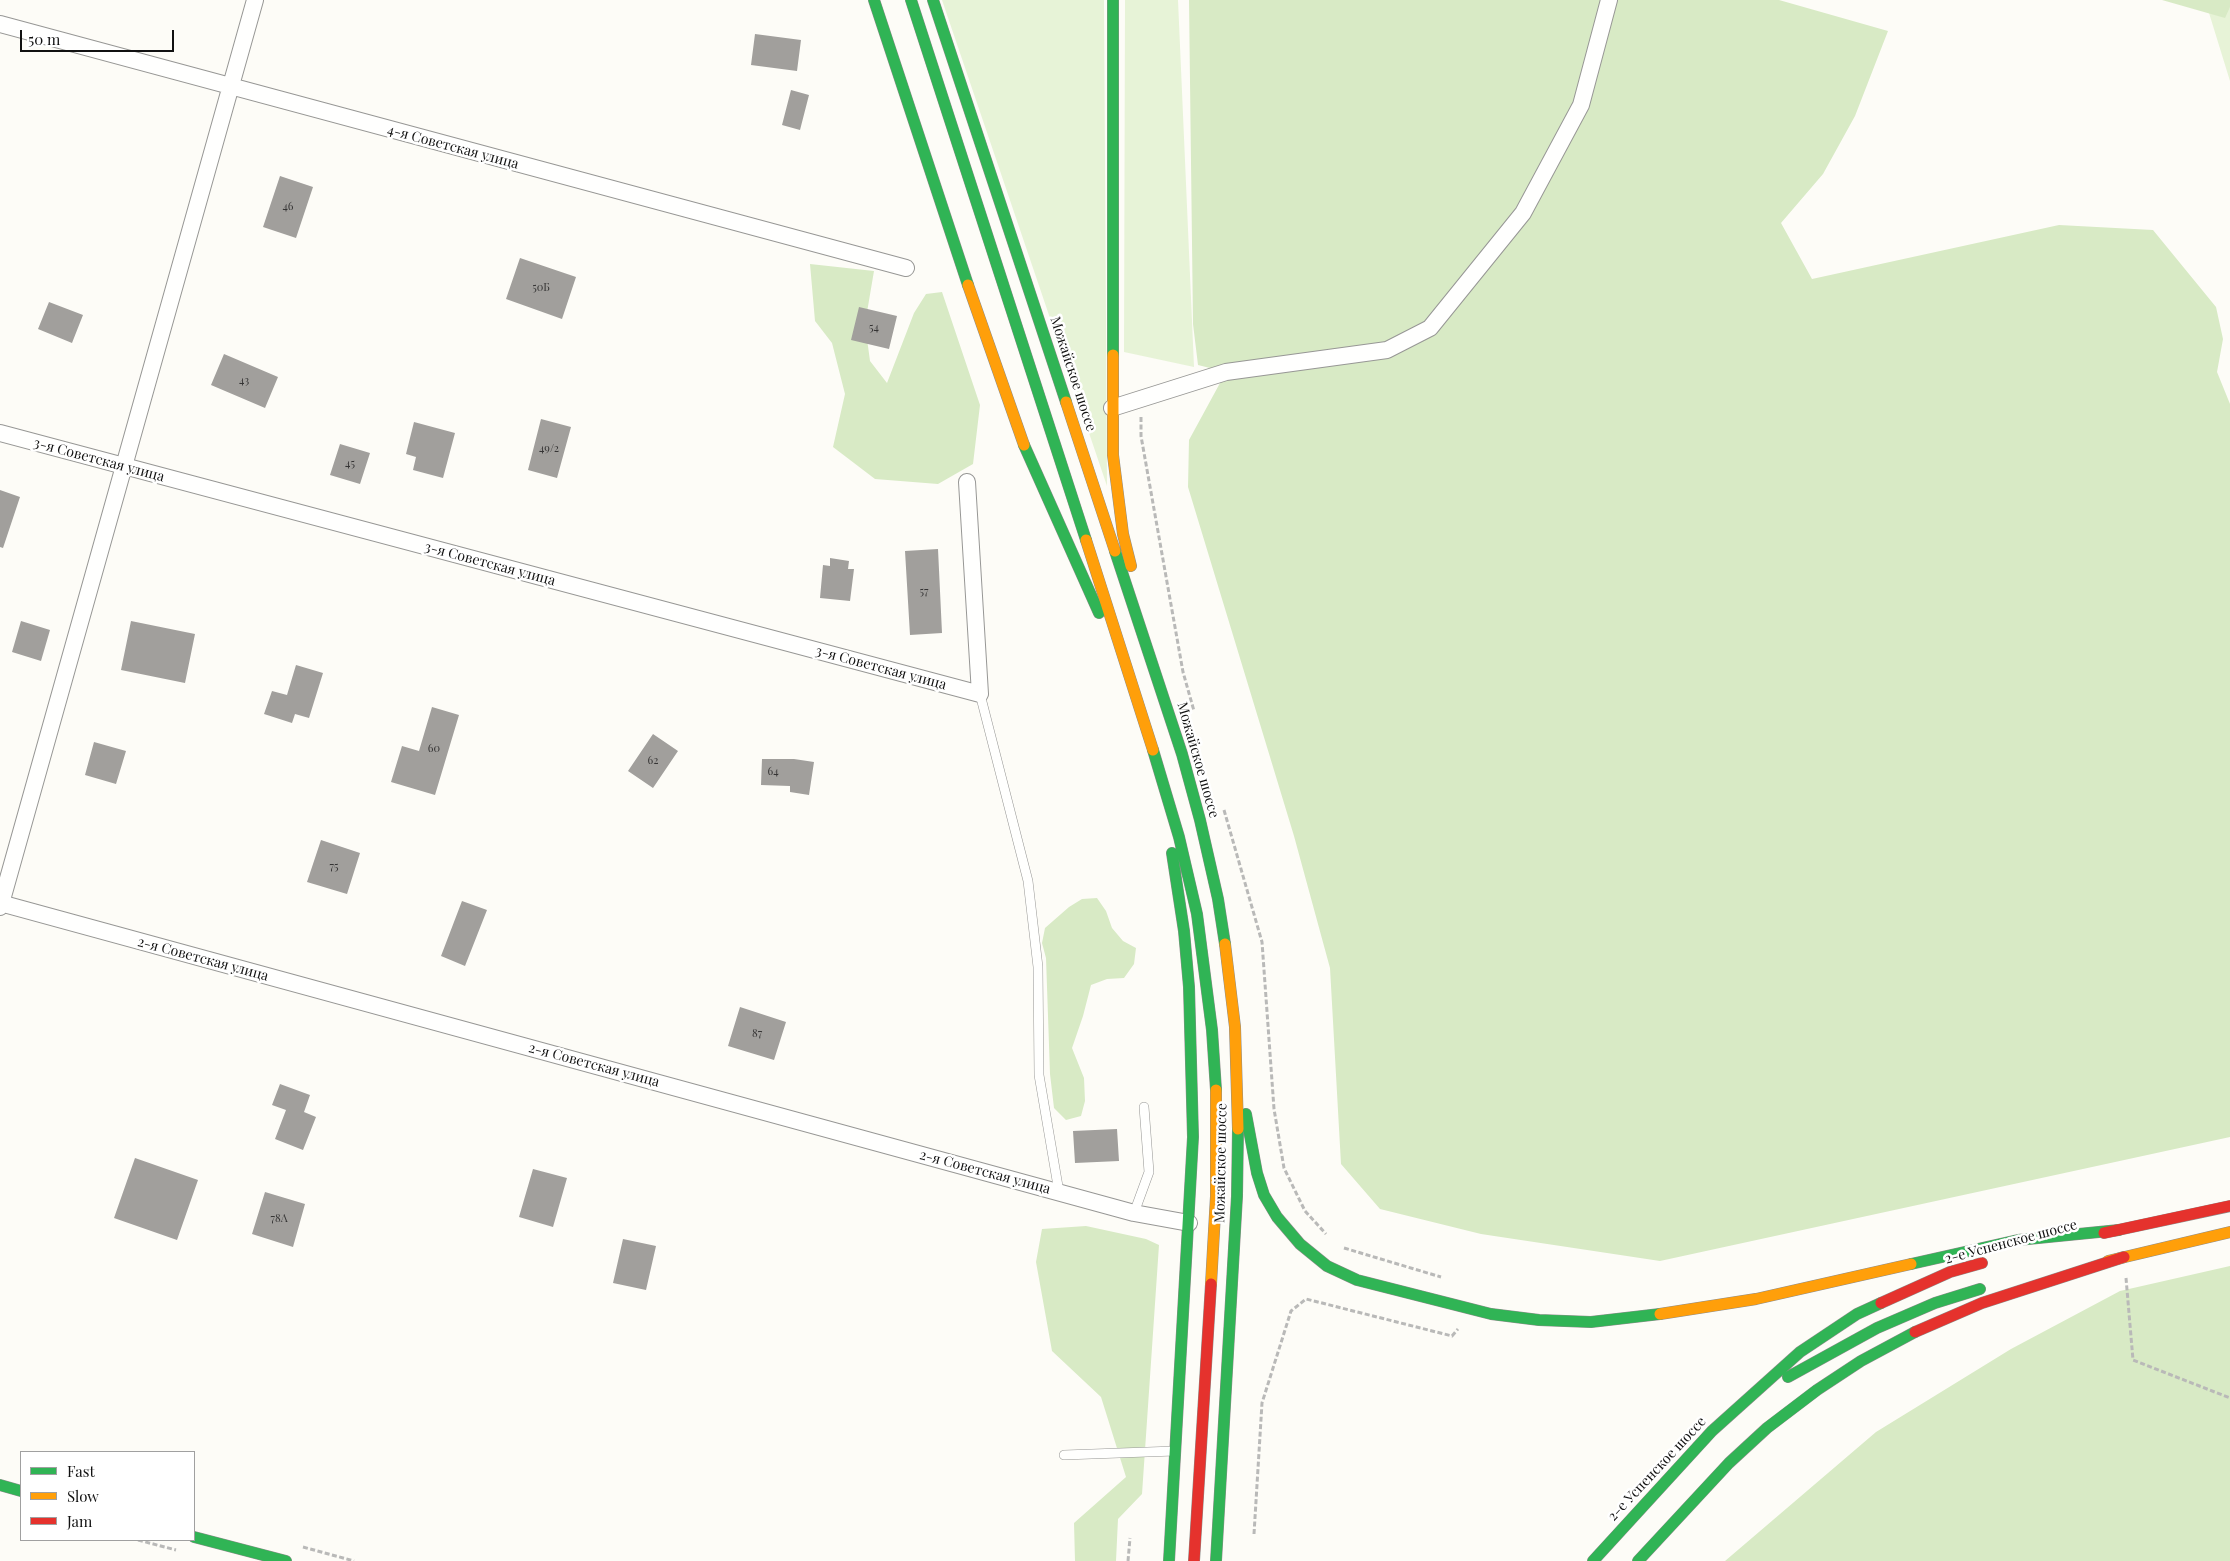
<!DOCTYPE html>
<meta charset="utf-8">
<style>
body{margin:0}
#map{position:relative;width:2230px;height:1561px;overflow:hidden;background:#fdfcf7;font-family:"Playfair Display",serif}
canvas{display:block}
.legend{position:absolute;left:20px;top:1451px;width:175px;height:90px;box-sizing:border-box;background:#fff;border:1px solid #a0a0a0;margin:0;padding:6px 9px;list-style:none;font-size:15px;color:#111}
.legend li{display:flex;align-items:center;gap:10px;height:25px}
.legend b{width:25px;border:1px solid #a0a0a0}
.scale{position:absolute;left:20px;top:30px;width:154px;height:22px;box-sizing:border-box;border:2px solid #111;border-top:0;padding-left:6px;font-size:15px;line-height:18px;white-space:nowrap;color:#111;-webkit-text-stroke:4px #fff;paint-order:stroke}
</style>
<div id="map">
<canvas width="2230" height="1561"></canvas>
<ul class="legend">
<li><b style="height:6px;background:#30b455"></b>Fast</li>
<li><b style="height:6px;background:#ff9f0a"></b>Slow</li>
<li><b style="height:6px;background:#e5322d"></b>Jam</li>
</ul>
<div class="scale">50 m</div>
</div>
<script>
const c = document.querySelector('canvas').getContext('2d');
c.lineJoin = 'round';
function fillPath(path, color) {
  c.fillStyle = color;
  c.fill(path, 'evenodd');
}
function toPath(rows) {
  const path = new Path2D();
  for (const r of rows) {
    path.moveTo(r[0], r[1]);
    for (let i = 2; i < r.length; i += 2) path.lineTo(r[i], r[i + 1]);
  }
  return path;
}
function strokePath(path, color, width, dash) {
  c.strokeStyle = color;
  c.lineWidth = width;
  c.lineCap = dash ? 'butt' : 'round';
  c.setLineDash(dash || []);
  c.stroke(path);
}
function write(font, color, halo, rows, align = 'center') {
  c.font = font + ' "Playfair Display",serif';
  c.lineWidth = 5;
  c.setLineDash([]);
  c.textBaseline = 'middle';
  c.strokeStyle = halo;
  c.fillStyle = color;
  for (const [text, x, y, turn = 0] of rows) {
    c.save();
    c.translate(x, y);
    c.rotate((+turn || 0) * Math.PI / 180);
    c.textAlign = isNaN(turn) ? turn : align;
    if (halo) c.strokeText(text, 0, 0);
    c.fillText(text, 0, 0);
    c.restore();
  }
}
const green = toPath([
 [942,0,1104,0,1107,486],
 [1125,0,1178,0,1194,367,1124,352],
 [2205,0,2230,0,2230,81]
]);
const forest = toPath([
 [1189,0,1779,0,1888,31,1855,116,1823,174,1781,223,1812,279,2059,225,2153,230,2216,307,2223,339,2217,372,2230,404,2230,1137,1660,1261,1481,1234,1380,1209,1341,1164,1330,968,1294,836,1188,487,1189,440,1226,372,1198,365,1193,324],
 [2162,0,2230,0,2230,7,2225,18],
 [810,264,874,271,865,324,870,361,887,383,914,313,926,294,942,292,980,405,973,464,938,484,875,479,833,447,845,394,832,343,815,321],
 [1097,898,1106,911,1112,928,1123,941,1136,948,1134,964,1124,978,1107,979,1091,985,1083,1016,1072,1048,1084,1078,1085,1101,1081,1116,1066,1120,1054,1108,1050,1074,1046,958,1042,943,1045,928,1069,907,1082,899],
 [1086,1226,1146,1239,1159,1245,1142,1494,1118,1519,1116,1561,1075,1561,1074,1523,1126,1477,1101,1397,1052,1351,1036,1262,1042,1229],
 [2230,1266,2230,1561,1725,1561,1876,1432,2011,1349,2120,1291]
]);
const building = toPath([
 [755,34,801,40,797,71,751,65],
 [791,90,809,95,800,130,782,125],
 [280,176,313,187,296,238,263,227],
 [520,258,576,277,562,319,506,299],
 [49,302,83,315,72,343,38,329],
 [859,307,897,316,889,349,851,340],
 [224,354,278,377,265,408,211,385],
 [541,419,571,427,557,478,528,470],
 [414,422,455,433,443,478,413,470,416,457,406,454],
 [340,444,370,453,360,484,330,475],
 [0,490,20,497,3,548,0,547],
 [938,549,942,633,910,635,905,551],
 [830,558,849,561,848,569,854,569,850,601,820,598,823,565,830,566],
 [21,621,50,630,41,661,12,652],
 [131,621,195,634,185,683,121,670],
 [296,665,323,673,309,718,295,714,292,723,264,714,272,691,287,695],
 [432,707,459,715,435,795,391,782,402,746,419,751],
 [653,734,678,751,653,788,628,771],
 [94,742,126,751,116,784,85,775],
 [762,759,794,759,814,762,809,795,790,792,790,786,761,785],
 [321,840,360,853,347,894,307,882],
 [462,901,487,910,465,966,441,956],
 [740,1007,786,1022,774,1060,728,1046],
 [280,1084,310,1095,304,1112,316,1117,303,1150,275,1139,286,1110,272,1105],
 [1117,1129,1119,1161,1075,1163,1073,1131],
 [135,1158,198,1180,177,1240,114,1218],
 [533,1169,567,1178,553,1227,519,1217],
 [265,1192,305,1204,293,1247,252,1234],
 [623,1239,656,1246,646,1290,613,1283]
]);
const path = toPath([
 [1141,417,1141,436,1183,672,1194,711],
 [1224,810,1262,942,1274,1109,1284,1168,1305,1211,1326,1234],
 [1344,1248,1441,1277],
 [2126,1278,2133,1360,2230,1398],
 [1254,1534,1262,1403,1291,1311,1306,1299,1452,1336,1458,1329],
 [138,1540,176,1550],
 [303,1547,354,1561],
 [1128,1561,1130,1538]
]);
const lane = toPath([
 [980,694,1028,881,1038,967,1039,1075,1059,1192],
 [1134,1213,1149,1172,1144,1107],
 [1064,1455,1175,1451]
]);
const street = toPath([
 [0,24,906,268],
 [1112,408,1226,372,1387,350,1430,328,1523,213,1581,105,1609,0],
 [0,433,980,694,967,482],
 [0,903,1134,1213,1189,1223],
 [0,907,255,0]
]);
const fast = toPath([
 [874,0,968,285],
 [911,0,1086,540],
 [933,0,1066,402],
 [1113,0,1113,355],
 [1024,445,1099,613],
 [1115,551,1182,754,1200,820,1218,899,1225,944],
 [1153,750,1179,837,1197,914,1212,1030,1216,1090],
 [1246,1114,1257,1173,1264,1195,1277,1217,1300,1244,1327,1266,1357,1280,1491,1314,1539,1320,1591,1322,1660,1314],
 [1911,1264,2018,1240,2119,1230],
 [1788,1377,1877,1328,1935,1303,1980,1289],
 [0,1485,21,1491],
 [194,1537,286,1561],
 [1169,1561,1193,1137,1189,987,1184,931,1172,853],
 [1216,1561,1237,1196,1238,1129],
 [1593,1561,1712,1431,1800,1352,1857,1314,1881,1303],
 [1638,1561,1729,1463,1767,1428,1817,1390,1861,1361,1915,1332]
]);
const slow = toPath([
 [968,285,1024,445],
 [1113,355,1113,455,1123,534,1131,566],
 [1066,402,1115,551],
 [1086,540,1153,750],
 [1225,944,1235,1027,1238,1129],
 [2108,1261,2230,1232],
 [1211,1284,1216,1196,1216,1090],
 [1660,1314,1756,1299,1911,1264]
]);
const jam = toPath([
 [2104,1233,2230,1206],
 [1881,1303,1950,1272,1982,1263],
 [1915,1332,1982,1303,2124,1257],
 [1194,1561,1211,1284]
]);
const numberNames = [
 ["46",288,207],
 ["50Б",541,288],
 ["54",874,328],
 ["43",244,381],
 ["49/2",549,449],
 ["45",350,464],
 ["57",924,592],
 ["60",434,749],
 ["62",653,761],
 ["64",773,772],
 ["75",334,867],
 ["87",757,1034],
 ["78А",279,1219]
];
const streetNames = [
 ["4-я Советская улица",453,147,15],
 ["Можайское шоссе",1073,374,72],
 ["3-я Советская улица",99,460,15],
 ["3-я Советская улица",490,564,15],
 ["3-я Советская улица",881,668,15],
 ["Можайское шоссе",1198,760,74],
 ["2-я Советская улица",203,959,15],
 ["2-я Советская улица",594,1065,15],
 ["Можайское шоссе",1221,1163,-89],
 ["2-я Советская улица",985,1172,15],
 ["2-е Успенское шоссе",2011,1242,-15],
 ["2-е Успенское шоссе",1657,1469,-47]
];
fillPath(green, '#e7f3d7');
fillPath(forest, '#d8eac5');
fillPath(building, '#a19f9c');
strokePath(lane, '#979795', 10);
strokePath(street, '#979795', 18);
strokePath(fast, '#8e8d8b', 12);
strokePath(slow, '#8e8d8b', 12);
strokePath(jam, '#8e8d8b', 12);
strokePath(path, '#b9b9b8', 3, [5, 2.5]);
strokePath(lane, '#fffffe', 9);
strokePath(street, '#fffffe', 16);
strokePath(fast, '#30b455', 11);
strokePath(slow, '#ff9f0a', 11);
strokePath(jam, '#e5322d', 11);
write('11px', '#353434', null, numberNames);
write('14px', '#111', '#fff', streetNames);
</script>
